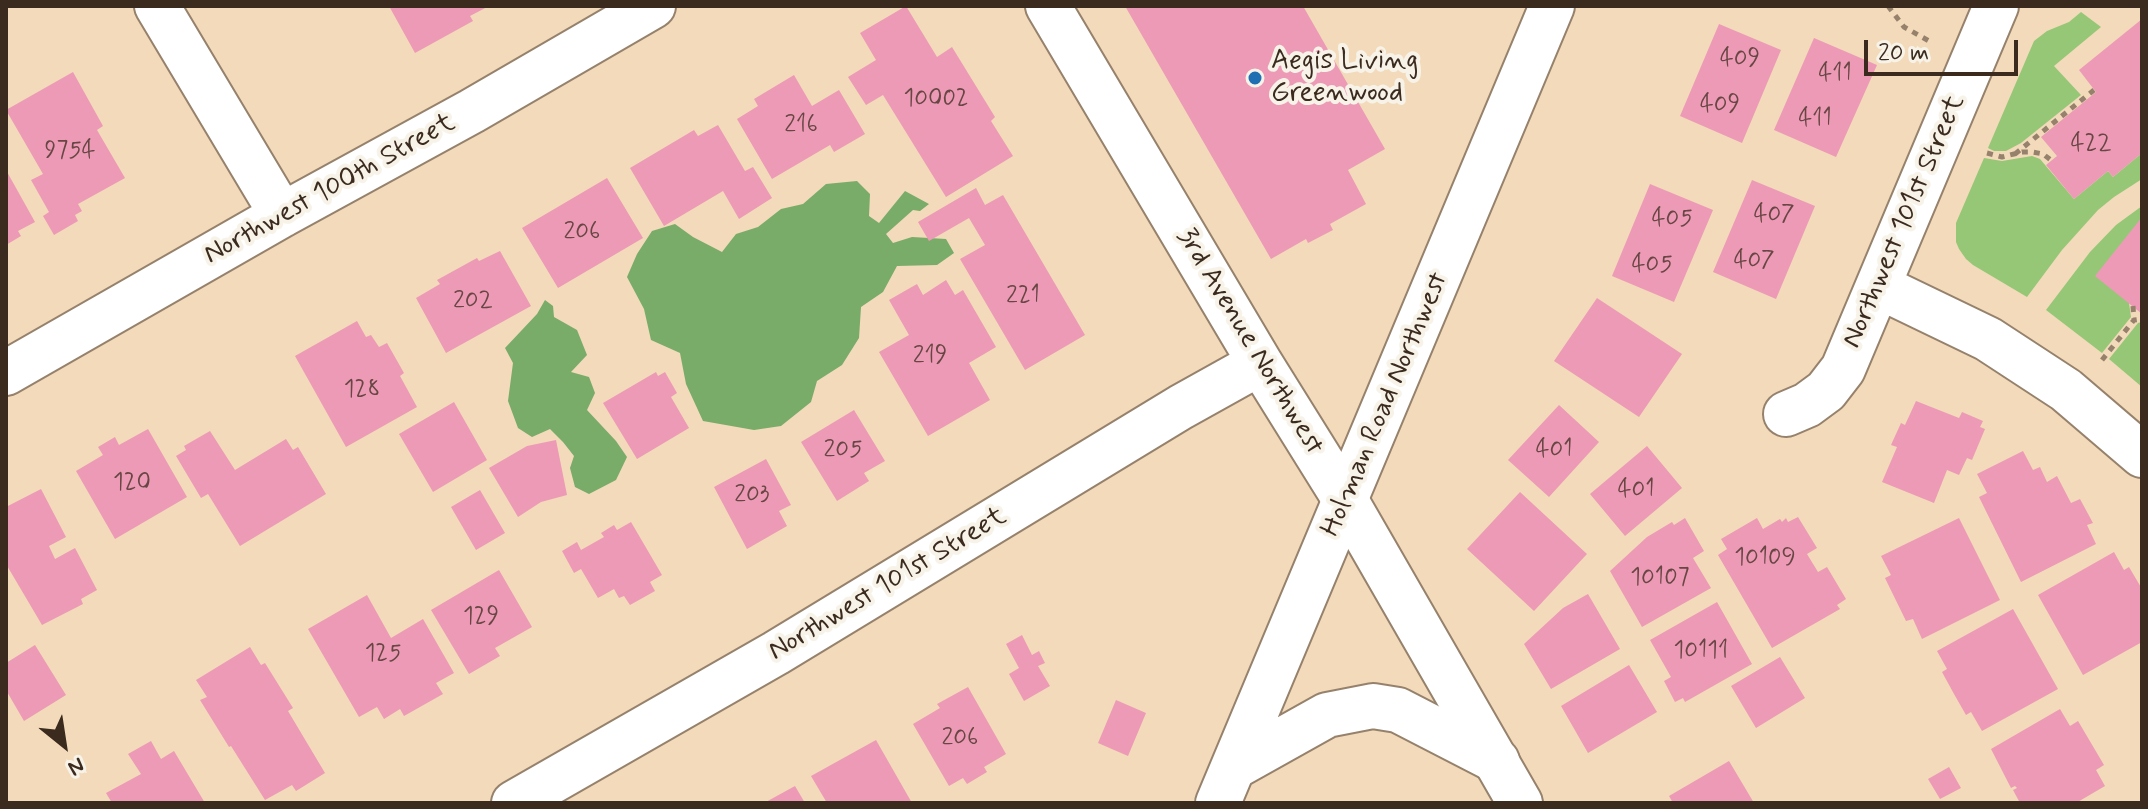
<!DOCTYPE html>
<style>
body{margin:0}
#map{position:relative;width:2148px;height:809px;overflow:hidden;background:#f2daba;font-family:Mynerve,sans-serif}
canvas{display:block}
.frame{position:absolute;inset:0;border:8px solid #3b2a1e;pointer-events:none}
.north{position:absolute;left:24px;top:705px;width:80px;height:80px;-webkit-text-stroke:6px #f7f3e8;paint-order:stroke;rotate:150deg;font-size:22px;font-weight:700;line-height:32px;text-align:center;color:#3b2a1e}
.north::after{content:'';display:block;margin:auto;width:28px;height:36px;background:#3b2a1e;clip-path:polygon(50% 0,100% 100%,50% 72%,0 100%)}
.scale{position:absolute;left:1864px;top:40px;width:154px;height:36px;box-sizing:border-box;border:4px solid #3b2a1e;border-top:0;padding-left:10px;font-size:24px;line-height:28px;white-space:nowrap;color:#3b2a1e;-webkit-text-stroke:6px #f7f3e8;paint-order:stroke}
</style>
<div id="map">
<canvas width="2148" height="809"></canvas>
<div class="frame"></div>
<div class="north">N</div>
<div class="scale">20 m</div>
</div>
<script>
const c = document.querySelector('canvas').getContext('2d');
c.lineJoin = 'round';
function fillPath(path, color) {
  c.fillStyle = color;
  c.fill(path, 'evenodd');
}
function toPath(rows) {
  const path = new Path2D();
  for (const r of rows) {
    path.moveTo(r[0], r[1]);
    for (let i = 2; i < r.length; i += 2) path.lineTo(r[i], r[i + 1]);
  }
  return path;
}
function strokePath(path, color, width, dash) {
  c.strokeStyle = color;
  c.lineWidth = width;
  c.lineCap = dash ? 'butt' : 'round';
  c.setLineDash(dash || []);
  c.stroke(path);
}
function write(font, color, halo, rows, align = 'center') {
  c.font = font + ' Mynerve,sans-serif';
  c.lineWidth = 8;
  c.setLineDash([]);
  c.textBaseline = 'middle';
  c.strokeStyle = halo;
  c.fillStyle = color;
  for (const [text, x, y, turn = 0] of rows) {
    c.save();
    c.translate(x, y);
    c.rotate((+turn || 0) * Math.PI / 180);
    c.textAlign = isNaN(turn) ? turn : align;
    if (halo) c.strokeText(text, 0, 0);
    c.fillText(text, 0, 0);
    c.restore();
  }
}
const green = toPath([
 [2081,12,2101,27,2054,66,2081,95,2021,143,2006,151,1994,151,1988,148,2034,41,2047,31,2069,22],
 [2142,153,2142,179,2114,197,2098,210,2062,250,2027,297,1973,265,1966,259,1959,249,1956,242,1956,223,1984,158,2002,161,2032,156,2040,159,2074,199,2108,171,2113,177],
 [2142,206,2129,303,2131,317,2102,353,2046,310,2090,252,2116,225],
 [2142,322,2142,387,2109,359,2138,323]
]);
const forest = toPath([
 [857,181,870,194,869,216,879,223,905,191,929,204,920,211,913,210,886,234,893,243,912,237,946,239,954,253,937,265,897,266,883,292,861,307,859,338,842,365,817,381,811,402,781,426,754,430,703,421,686,384,680,353,651,340,644,309,627,277,637,254,652,231,675,224,693,237,722,252,736,234,758,227,781,209,803,204,826,184],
 [545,300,553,306,554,317,577,330,587,355,571,372,589,377,595,393,587,410,616,441,627,457,616,480,589,494,575,487,570,468,574,456,563,442,550,429,532,437,518,428,508,401,513,363,505,348,537,314]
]);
const building = toPath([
 [389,6,489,6,470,16,473,21,415,53],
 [906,6,937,57,952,47,995,117,991,121,1013,156,946,197,883,95,866,105,848,77,876,60,860,33],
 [1125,6,1303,6,1385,149,1348,170,1366,204,1330,224,1333,230,1308,243,1306,239,1271,259],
 [2142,19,2142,153,2113,177,2108,171,2074,199,2046,165,2057,156,2041,137,2096,92,2079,70],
 [1719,24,1781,50,1742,143,1680,116],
 [1814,38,1877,65,1836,157,1774,130],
 [73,72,103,126,97,130,125,178,78,204,82,211,75,215,78,221,54,235,43,216,49,212,31,180,43,174,6,110],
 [794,75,812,106,839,90,865,134,834,152,830,145,772,179,737,119,758,106,754,99],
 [718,125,745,171,753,167,772,198,739,219,723,191,664,226,630,168,694,130,698,136],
 [6,170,35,222,18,231,21,236,6,245],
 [607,178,643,238,558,288,522,228],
 [1752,180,1815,206,1776,299,1713,272],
 [1650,184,1713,210,1674,302,1612,276],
 [976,188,985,205,1003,195,1085,335,1025,370,960,259,985,245,969,218,929,241,918,222],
 [2142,217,2142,314,2095,276],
 [500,251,531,306,446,353,416,298,440,284,437,280,477,258,479,261],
 [946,280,955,295,963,290,996,347,969,363,990,400,928,436,879,352,909,335,889,300,917,284,923,295],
 [1597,298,1682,354,1639,417,1554,361],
 [357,321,366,337,371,335,379,347,387,343,404,373,400,376,417,407,346,447,295,356],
 [656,372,658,376,665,372,677,393,671,397,689,428,637,459,603,403],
 [1916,401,1959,418,1962,412,1983,421,1980,427,1985,429,1972,460,1967,458,1959,475,1947,470,1934,503,1882,482,1897,447,1891,445,1901,423,1905,425],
 [454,402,487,460,433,492,399,434],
 [1559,405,1599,442,1549,497,1508,460],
 [854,410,885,461,864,473,869,481,837,501,801,442],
 [148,429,187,497,115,539,76,471,103,455,98,447,115,437,119,445],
 [210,431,235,470,286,439,293,450,298,447,326,494,240,546,208,494,201,498,176,456,186,450,184,446],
 [556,440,567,495,541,502,518,517,489,468,527,446],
 [1647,446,1682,488,1625,536,1590,494],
 [2023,451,2033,470,2040,467,2047,482,2057,476,2071,503,2080,499,2093,523,2087,525,2096,544,2021,582,1979,497,1987,493,1977,474],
 [766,459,791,505,779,511,787,526,747,549,714,487],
 [41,489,66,537,49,546,55,559,75,548,97,590,81,599,83,604,42,625,6,564,6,507],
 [480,490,505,533,476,550,451,507],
 [1520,492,1587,554,1534,611,1467,549],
 [1798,517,1817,548,1807,554,1818,572,1827,567,1846,599,1837,605,1840,609,1772,648,1718,555,1727,549,1721,539,1757,518,1763,529,1780,519,1782,522,1786,518,1788,522],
 [1685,518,1704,551,1693,558,1711,588,1642,627,1610,571,1647,537,1672,522,1674,525],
 [1959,518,2000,600,1922,639,1913,619,1906,621,1885,578,1891,575,1881,556],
 [631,522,662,575,650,582,655,591,630,605,624,596,619,598,614,589,598,598,581,569,574,573,562,551,577,542,581,550,604,537,601,533,614,525,617,530],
 [2114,552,2124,570,2129,567,2142,589,2142,642,2083,675,2038,595],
 [499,570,532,627,495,648,500,656,469,674,431,610],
 [1588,594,1620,649,1551,689,1524,644,1563,608],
 [367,595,391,638,423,619,454,673,436,683,443,694,404,716,400,709,384,719,377,707,359,717,308,629],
 [1717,602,1752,664,1685,702,1683,698,1675,702,1664,681,1671,677,1650,640],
 [2013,609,2058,689,1982,731,1971,712,1966,715,1954,694,1942,672,1947,669,1937,651],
 [1022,635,1032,655,1039,651,1045,663,1038,666,1050,686,1024,701,1009,674,1019,668,1006,644],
 [35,645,66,695,24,721,6,690,6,663],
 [250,647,261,665,265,663,293,708,288,711,325,773,296,791,292,785,265,800,231,746,229,747,200,700,207,697,196,680],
 [1780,657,1805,698,1756,728,1731,686],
 [1629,665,1657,712,1588,753,1561,706],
 [968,687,1006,754,984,767,987,772,967,784,963,778,949,786,913,724,940,708,937,704],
 [1116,700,1146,713,1128,756,1098,743],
 [2060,709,2070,726,2078,721,2104,765,2096,770,2105,786,2076,803,2020,803,2013,790,2017,788,2015,786,2011,788,1991,749],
 [876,740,912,803,827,803,811,776],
 [151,741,161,759,174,751,205,803,112,803,106,793,141,774,128,754],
 [1729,761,1754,803,1673,803,1669,796],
 [1949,767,1961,788,1940,799,1928,779],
 [795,786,805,803,764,803]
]);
const path = toPath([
 [1888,6,1904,27,1929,41],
 [1987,153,2002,157,2022,152,2032,152,2043,154,2052,161],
 [2015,154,2094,90],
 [2133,306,2134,320],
 [2102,360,2134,320,2142,319]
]);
const minor = toPath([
 [157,6,282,215],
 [1048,6,1260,363,1346,501,1520,803],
 [1878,286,1988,339,2066,390,2142,455],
 [6,373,282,215,472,111,653,6],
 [1786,414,1807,405,1826,391,1843,369,1996,6],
 [514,803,776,653,1181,407,1260,363]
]);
const major = toPath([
 [1234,767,1327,715,1373,706,1398,710,1497,761],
 [1218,803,1552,6]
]);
const markers = [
 [1255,78,8,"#1f6fb2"]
];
const numberNames = [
 ["409",1740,60],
 ["411",1835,75],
 ["10002",936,100],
 ["409",1720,106],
 ["411",1815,120],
 ["216",801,126],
 ["422",2091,145],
 ["9754",70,152],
 ["407",1774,216],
 ["405",1672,220],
 ["206",582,233],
 ["407",1754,262],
 ["405",1652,266],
 ["221",1023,297],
 ["202",473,302],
 ["219",930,357],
 ["128",362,391],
 ["205",843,451],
 ["401",1554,451],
 ["120",132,484],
 ["401",1636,491],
 ["203",752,496],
 ["10109",1765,559],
 ["10107",1660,579],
 ["129",481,618],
 ["10111",1701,652],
 ["125",383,655],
 ["206",960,739]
];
const poiNames = [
 ["Aegis Living",1271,62],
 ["Greenwood",1271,94]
];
const streetNames = [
 ["Northwest 100th Street",330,190,-29],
 ["Northwest 101st Street",1905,222,-67],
 ["3rd Avenue Northwest",1249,342,59],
 ["Holman Road Northwest",1386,405,-67],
 ["Northwest 101st Street",888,585,-31]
];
fillPath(green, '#96c777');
fillPath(forest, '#78ac68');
fillPath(building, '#ed9ab6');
strokePath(minor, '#96826c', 48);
strokePath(major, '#96826c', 48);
strokePath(path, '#96826c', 5, [6, 6]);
strokePath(minor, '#fff', 44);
strokePath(major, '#fff', 44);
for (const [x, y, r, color] of markers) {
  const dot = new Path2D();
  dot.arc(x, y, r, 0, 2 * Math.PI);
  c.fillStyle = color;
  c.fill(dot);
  strokePath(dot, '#f7f3e8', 3);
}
write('24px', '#684644', null, numberNames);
write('28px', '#3b2a1e', '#f7f3e8', poiNames, 'left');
write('28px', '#3b2a1e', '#f7f3e8', streetNames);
</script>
